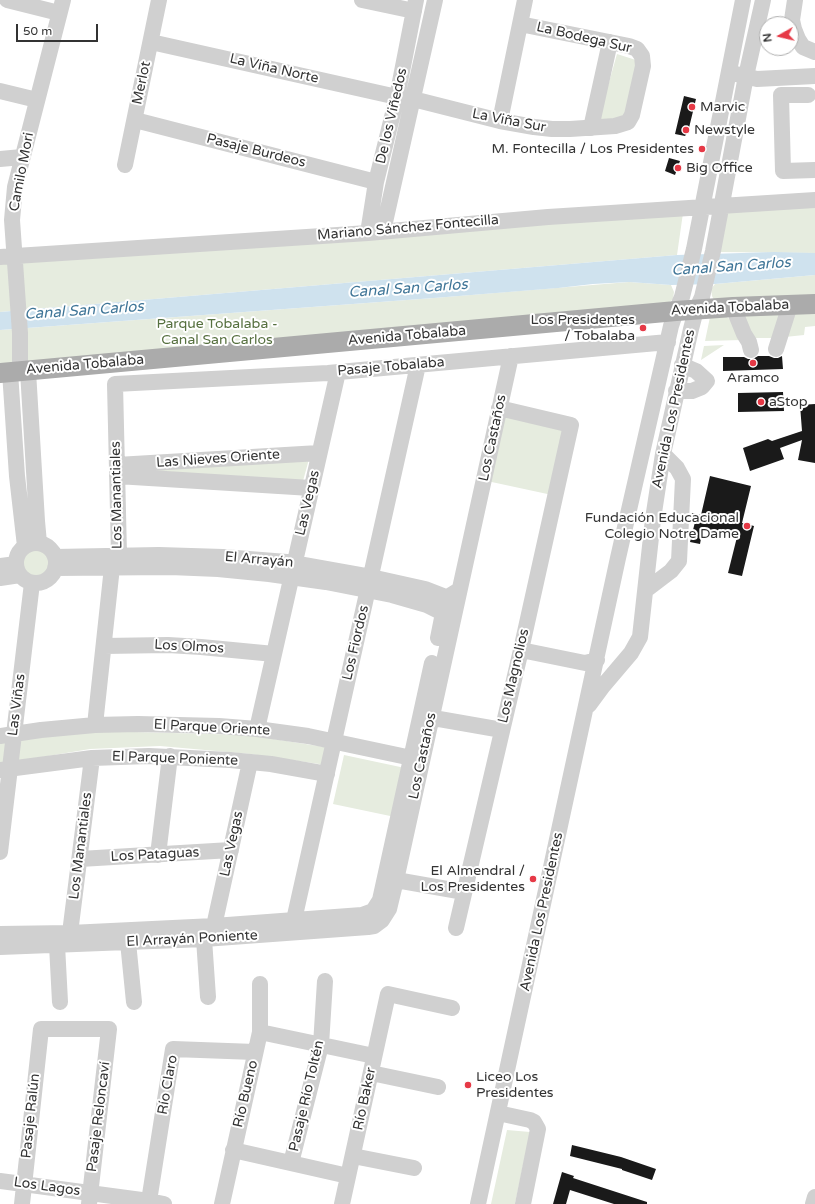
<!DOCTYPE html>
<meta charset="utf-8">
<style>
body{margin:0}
#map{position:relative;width:815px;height:1204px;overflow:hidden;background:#fff;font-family:"Varela Round",sans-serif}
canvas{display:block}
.north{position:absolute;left:759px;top:16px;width:40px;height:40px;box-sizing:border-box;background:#fff;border:1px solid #adadad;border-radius:50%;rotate:262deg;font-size:11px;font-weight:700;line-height:16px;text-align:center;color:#333}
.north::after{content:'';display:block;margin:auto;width:14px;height:18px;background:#e63946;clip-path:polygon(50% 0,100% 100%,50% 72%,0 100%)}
.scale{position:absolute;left:16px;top:24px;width:82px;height:18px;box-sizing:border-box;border:2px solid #333;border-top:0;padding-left:5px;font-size:12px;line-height:14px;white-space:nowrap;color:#333;-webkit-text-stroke:3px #fff;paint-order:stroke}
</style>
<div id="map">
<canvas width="815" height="1204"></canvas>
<div class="north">N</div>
<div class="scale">50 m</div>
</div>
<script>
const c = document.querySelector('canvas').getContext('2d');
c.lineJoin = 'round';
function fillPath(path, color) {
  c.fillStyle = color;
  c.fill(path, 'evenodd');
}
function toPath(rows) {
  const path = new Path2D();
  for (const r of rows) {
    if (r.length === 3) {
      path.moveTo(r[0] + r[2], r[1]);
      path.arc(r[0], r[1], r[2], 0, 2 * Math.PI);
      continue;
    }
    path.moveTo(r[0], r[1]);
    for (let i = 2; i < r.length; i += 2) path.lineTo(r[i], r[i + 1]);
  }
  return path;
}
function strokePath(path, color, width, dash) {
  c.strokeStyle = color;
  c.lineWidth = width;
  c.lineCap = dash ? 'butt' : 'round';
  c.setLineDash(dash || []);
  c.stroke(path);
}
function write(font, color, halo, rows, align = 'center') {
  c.font = font + ' "Varela Round",sans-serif';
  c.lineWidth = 4;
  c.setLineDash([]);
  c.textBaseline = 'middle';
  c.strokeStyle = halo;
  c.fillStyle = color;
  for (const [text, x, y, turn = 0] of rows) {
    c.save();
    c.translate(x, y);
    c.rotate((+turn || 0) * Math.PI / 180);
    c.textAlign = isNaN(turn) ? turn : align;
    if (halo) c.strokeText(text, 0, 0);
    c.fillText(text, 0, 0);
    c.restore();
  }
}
const green = toPath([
 [617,54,639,61,627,111,620,119,598,121],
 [815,207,815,253,716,252,726,211],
 [683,213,677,255,0,312,0,263],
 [815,275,815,299,714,300,712,296,711,289,715,284],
 [629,282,671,285,674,292,673,299,667,304,0,365,0,330,434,298],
 [815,311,815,326,805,327,804,335,785,337,792,314],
 [783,313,773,338,754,338,741,315],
 [725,316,730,319,742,340,705,341,710,317],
 [724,345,701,360,704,346],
 [502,414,566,429,552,495,487,481],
 [309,459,303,481,123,471],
 [36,562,14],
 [96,731,248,735,331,748,326,765,250,754,160,746,90,749,18,761,19,739],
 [6,742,6,762,0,763,0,743],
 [344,755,405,768,395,817,333,804],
 [507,1130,530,1132,515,1204,491,1204]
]);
const water = toPath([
 [774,252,815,253,815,275,715,284,671,285,629,282,593,284,558,288,434,298,0,330,0,312,677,255]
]);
const building = toPath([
 [684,96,696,99,688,132,685,136,675,134],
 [669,158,680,161,675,175,665,171],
 [758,356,769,356,774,358,778,358,782,356,783,369,723,371,723,357,744,357,748,359,753,359],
 [783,392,784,411,738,412,738,393],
 [815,404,815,463,798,460,802,440,780,448,784,459,750,471,743,448,768,439,772,441,802,431,800,405],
 [710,476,751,486,742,523,754,526,742,576,728,573,737,537,703,528,700,544,690,542,695,522,690,521,692,513,701,515],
 [572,1145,621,1157,656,1169,652,1180,622,1170,622,1169,570,1156],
 [562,1172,574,1176,573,1178,647,1202,647,1204,614,1204,570,1190,566,1204,553,1204]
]);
const minor = toPath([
 [7,0,59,13],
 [362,0,414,11],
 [795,0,792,20,794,29,798,39,803,47,815,52],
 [151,42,397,97,413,99,500,121,534,127,552,129,570,129,615,126,628,122,632,115,643,66,642,56,637,49,629,46,520,24],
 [736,74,757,79,815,76],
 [0,91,37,100],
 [808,95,781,95,783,171,815,170],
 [135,120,376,182],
 [500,121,525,0],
 [591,128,610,42],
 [0,159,22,157],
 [125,165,159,0],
 [383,231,435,0],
 [368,233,376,182,397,97,416,0],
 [0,257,368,233,548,217,815,200],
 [733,307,744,334,749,342,751,350],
 [776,349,790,305],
 [20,371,20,333,12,220,15,187,63,0],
 [28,371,37,521,39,543],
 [10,372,17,476,25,546],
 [676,391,692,391,702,387,707,381,696,371,682,365],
 [117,465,319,453],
 [117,476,311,488],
 [36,563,20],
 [55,557,159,555,223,557,287,562,371,577,425,589,443,596,455,603],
 [0,566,16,564],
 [55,568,170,567,218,569,269,574,326,582,392,595,427,605,451,617],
 [0,578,20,575],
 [646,590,671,571,679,561,683,479,677,468,663,454],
 [438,638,446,598,459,590],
 [104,646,168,645,201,647,274,654],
 [521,650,585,663,597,660],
 [589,705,603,686,631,653,640,637,653,519,663,454,691,329,696,310,702,297,713,251,746,76,763,0],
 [422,716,502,730],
 [95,725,112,567,119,555,115,384,328,373,668,342],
 [257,729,338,372],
 [0,736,41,730,95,725,138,724,219,726,257,729,308,736,421,760],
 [0,770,92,758,149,756,230,760,271,764,327,774],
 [0,852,32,583],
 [158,855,170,756],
 [80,859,231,850],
 [396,880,464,892],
 [294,920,418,365],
 [214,926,250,762],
 [456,928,521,650,571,425,499,408],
 [70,933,92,758],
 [0,934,70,933,214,926,362,915,373,911,380,900,432,663],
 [204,939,208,997],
 [128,942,134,1002],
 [57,945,60,1002],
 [0,947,204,939,368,927,374,926,382,920,389,909,396,880,511,356],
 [260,1032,374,1056],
 [371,1073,438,1087],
 [498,1113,530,1120,534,1122,538,1129,523,1204],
 [233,1150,348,1176],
 [353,1156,414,1168],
 [291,1163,321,1045,325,981],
 [0,1181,149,1201,164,1204],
 [149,1201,173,1049,255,1052],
 [22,1204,41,1029,109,1029,89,1204],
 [222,1204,260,1032,260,984],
 [342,1204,388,994,452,1008],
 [478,1204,618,558,671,326,676,311,682,297,694,249,743,0],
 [813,1204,815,1197]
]);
const major = toPath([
 [0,373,676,311,733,307,815,304]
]);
const markers = [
 [692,107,4,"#e63946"],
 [686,130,4,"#e63946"],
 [702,149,4,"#e63946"],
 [678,168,4,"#e63946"],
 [643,328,4,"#e63946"],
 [753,363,4,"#e63946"],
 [761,402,4,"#e63946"],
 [747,526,4,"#e63946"],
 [533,879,4,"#e63946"],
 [468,1085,4,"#e63946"]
];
const streetNames = [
 ["La Bodega Sur",584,38,13],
 ["La Viña Norte",274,69,13],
 ["Merlot",142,83,-78],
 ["De los Viñedos",392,116,-77],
 ["La Viña Sur",509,121,11],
 ["Pasaje Burdeos",256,151,14],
 ["Camilo Mori",22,172,-79],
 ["Mariano Sánchez Fontecilla",408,228,-5],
 ["Avenida Tobalaba",730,308,-3],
 ["Avenida Tobalaba",407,336,-5],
 ["Avenida Tobalaba",85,365,-5],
 ["Pasaje Tobalaba",391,367,-5],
 ["Avenida Los Presidentes",674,409,-78],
 ["Los Castaños",493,438,-78],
 ["Las Nieves Oriente",218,459,-4],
 ["Los Manantiales",117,495,-91],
 ["Las Vegas",308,503,-77],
 ["El Arrayán",259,560,5],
 ["Los Fiordos",356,643,-77],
 ["Los Olmos",189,647,3],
 ["Los Magnolios",514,676,-77],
 ["Las Viñas",17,705,-83],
 ["El Parque Oriente",212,728,3],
 ["Los Castaños",423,756,-78],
 ["El Parque Poniente",175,759,2],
 ["Las Vegas",232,844,-78],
 ["Los Manantiales",81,846,-83],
 ["Los Pataguas",155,855,-3],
 ["Avenida Los Presidentes",542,912,-78],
 ["El Arrayán Poniente",192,939,-3],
 ["Río Claro",168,1085,-80],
 ["Río Bueno",246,1094,-77],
 ["Pasaje Río Toltén",307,1096,-77],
 ["Río Baker",365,1099,-78],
 ["Pasaje Ralún",31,1116,-84],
 ["Pasaje Reloncaví",99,1117,-83],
 ["Los Lagos",47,1187,8]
];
const poiNames = [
 ["Marvic",700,107],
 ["Newstyle",694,130],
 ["M. Fontecilla / Los Presidentes",694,149,"right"],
 ["Big Office",686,168],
 ["Los Presidentes",635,320,"right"],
 ["/ Tobalaba",635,336,"right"],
 ["Aramco",753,378,"center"],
 ["aStop",769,402],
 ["Fundación Educacional",739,518,"right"],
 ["Colegio Notre Dame",739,534,"right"],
 ["El Almendral /",525,871,"right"],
 ["Los Presidentes",525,887,"right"],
 ["Liceo Los",476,1077],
 ["Presidentes",476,1093]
];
const parkNames = [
 ["Parque Tobalaba -",217,324],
 ["Canal San Carlos",217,340]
];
const waterNames = [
 ["Canal San Carlos",731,267,-4],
 ["Canal San Carlos",408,289,-4],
 ["Canal San Carlos",84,311,-4]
];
fillPath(green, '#e6ecdf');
fillPath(water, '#cfe2ee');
fillPath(building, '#1a1a1a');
strokePath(minor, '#d0d0d0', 16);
strokePath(major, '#ababab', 20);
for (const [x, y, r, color] of markers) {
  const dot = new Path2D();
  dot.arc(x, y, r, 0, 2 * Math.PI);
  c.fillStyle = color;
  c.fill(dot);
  strokePath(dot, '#fff', 1.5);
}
write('14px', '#333', '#fff', streetNames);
write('14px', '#333', '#fff', poiNames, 'left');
write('14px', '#56703f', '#fff', parkNames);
write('italic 15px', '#3f7597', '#fff', waterNames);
</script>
